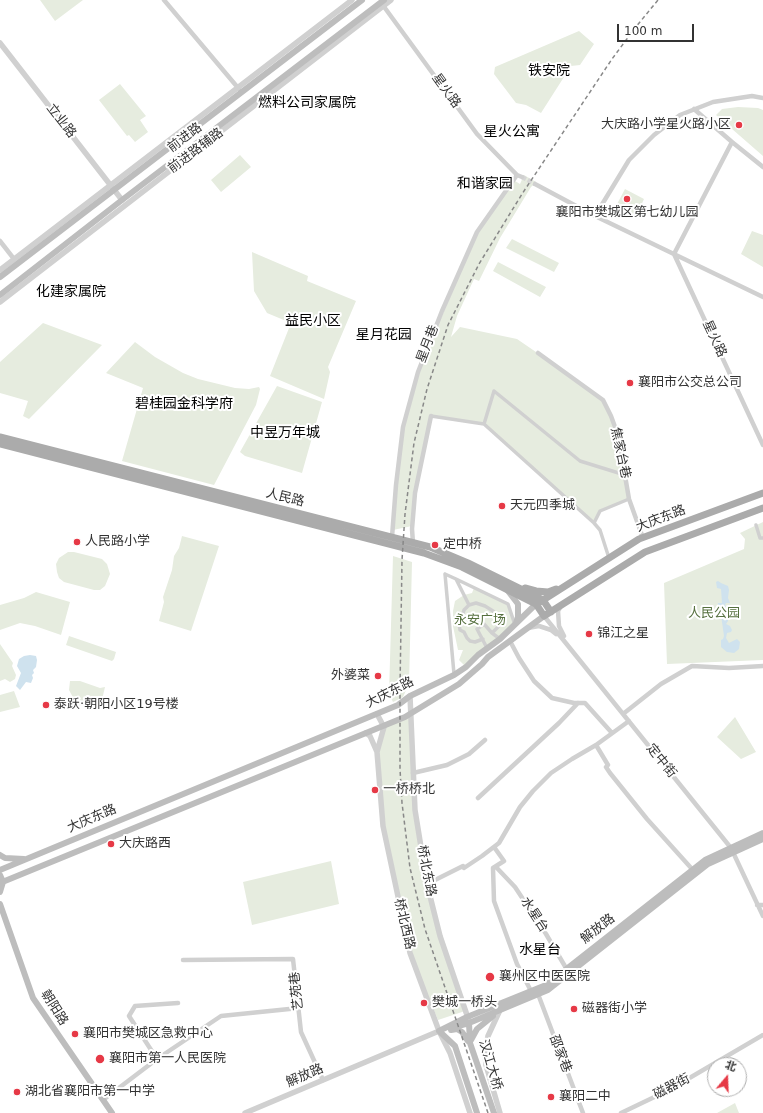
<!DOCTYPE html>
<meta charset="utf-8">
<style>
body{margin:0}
#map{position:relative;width:763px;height:1113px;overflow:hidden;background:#fff;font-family:"DejaVu Sans","Noto Sans SC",sans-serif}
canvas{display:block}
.north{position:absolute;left:707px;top:1057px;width:40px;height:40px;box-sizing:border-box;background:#fff;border:1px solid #adadad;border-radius:50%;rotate:19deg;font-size:11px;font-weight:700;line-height:16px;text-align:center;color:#333}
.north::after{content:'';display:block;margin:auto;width:14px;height:18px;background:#e63946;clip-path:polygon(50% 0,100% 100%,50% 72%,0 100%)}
.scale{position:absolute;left:617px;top:24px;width:77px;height:18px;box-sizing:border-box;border:2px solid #333;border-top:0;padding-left:5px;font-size:12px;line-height:14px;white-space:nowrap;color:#333;-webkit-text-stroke:3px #fff;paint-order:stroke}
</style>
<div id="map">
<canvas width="763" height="1113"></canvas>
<div class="north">北</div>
<div class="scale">100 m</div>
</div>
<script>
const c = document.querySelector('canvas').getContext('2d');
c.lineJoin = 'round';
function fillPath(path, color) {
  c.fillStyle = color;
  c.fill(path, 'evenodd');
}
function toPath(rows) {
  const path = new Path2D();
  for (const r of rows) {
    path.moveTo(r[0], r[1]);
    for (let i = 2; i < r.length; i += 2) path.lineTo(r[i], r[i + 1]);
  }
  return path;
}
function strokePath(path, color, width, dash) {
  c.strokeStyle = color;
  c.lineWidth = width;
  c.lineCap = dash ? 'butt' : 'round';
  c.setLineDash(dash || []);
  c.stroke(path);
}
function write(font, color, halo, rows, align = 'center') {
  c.font = font + ' "DejaVu Sans","Noto Sans SC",sans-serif';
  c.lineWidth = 4;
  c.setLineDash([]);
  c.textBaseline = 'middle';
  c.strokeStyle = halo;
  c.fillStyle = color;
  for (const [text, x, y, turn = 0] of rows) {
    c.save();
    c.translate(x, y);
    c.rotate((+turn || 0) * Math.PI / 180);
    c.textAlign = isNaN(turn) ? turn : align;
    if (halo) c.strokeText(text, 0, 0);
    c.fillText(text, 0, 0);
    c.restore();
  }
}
const green = toPath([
 [40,0,83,0,55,21],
 [579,31,594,44,580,65,571,66,541,113,526,105,516,103,494,74,495,67],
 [120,84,146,116,140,120,148,132,135,142,129,135,127,136,99,100],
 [738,107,758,108,763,110,763,156,716,115,722,109],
 [240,155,251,167,221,192,211,180],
 [524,175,536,182,531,187,500,238,479,281,474,279,457,316,451,337,460,327,517,339,571,376,603,400,618,435,629,499,600,511,594,523,484,424,431,416,415,493,412,526,393,530,403,427,418,372,478,232,515,181,520,184],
 [625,189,644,199,636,216,616,206],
 [752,231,763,235,763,267,741,254],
 [512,239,559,263,554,272,506,248],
 [252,252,308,276,307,281,356,301,328,367,330,372,324,399,270,376,291,323,267,313,254,291],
 [498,262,546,287,540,297,493,271],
 [43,323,102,345,29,419,23,416,28,401,0,393,0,362],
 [135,342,155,357,183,373,198,379,235,388,249,389,259,387,260,389,256,405,214,485,122,461,143,388,106,373],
 [277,386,322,402,302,473,245,456,240,452],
 [763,522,763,660,667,664,664,583,744,549,745,539,740,533],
 [182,536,219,546,191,631,159,621,164,602,163,597,172,570,174,556,179,548],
 [68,552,74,552,102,559,107,564,110,574,105,586,100,590,94,590,64,582,59,578,57,572,56,564,59,558],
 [393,556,412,562,409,684,403,697,393,702,389,694],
 [474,588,508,604,515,626,466,667,459,660,463,650,458,650,453,626,453,611,455,601,464,595,472,593],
 [36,592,70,602,61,635,35,626,20,623,0,630,0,605,24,598],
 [69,636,116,652,114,659,112,661,66,645],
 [0,644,13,663,12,666,16,675,15,679,10,682,5,679,0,681],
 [70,681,80,681,100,688,105,687,100,708,77,705,69,690],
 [14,691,20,707,0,712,0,695],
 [411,713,415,810,440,936,465,1011,438,1020,411,954,383,826,377,752,384,727],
 [735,717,756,752,741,759,717,737],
 [331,861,339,904,252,925,243,882],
 [735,1103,739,1113,717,1113]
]);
const water = toPath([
 [718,581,721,583,728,586,729,590,728,598,730,603,726,603,725,605,727,609,725,612,728,616,728,621,726,624,730,626,732,630,731,632,727,633,726,638,729,643,737,639,740,642,739,649,734,653,727,652,721,647,721,640,723,639,724,636,721,615,717,615,718,603,722,603,721,589,717,588,716,582],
 [30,655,36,656,37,660,36,667,33,670,34,673,32,675,33,678,31,683,26,682,20,690,16,686,21,673,17,666,19,659,24,656]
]);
const minorTunnel = toPath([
 [522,177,535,184]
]);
const pedestrian = toPath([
 [431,416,484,424,594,523,600,530,609,558],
 [484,424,494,391,580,461,625,475],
 [594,523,600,511,629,499],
 [756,525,760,538,763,538],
 [445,574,454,674],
 [445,574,456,579,469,605],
 [456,579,508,604,515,625],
 [483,639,475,642,470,641,467,638,464,632,460,630,458,618,462,617,464,610,469,605,476,603,485,606,493,611,499,618,500,623,498,627,492,633],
 [487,648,477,629,484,624,492,633,500,639]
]);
const minor = toPath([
 [164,0,239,89],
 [382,4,477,134,517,175],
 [694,109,732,142],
 [763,167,732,142,674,254,763,445],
 [535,184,595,216,763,297],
 [595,216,629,160,654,135,680,115,713,102,752,96,763,98],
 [0,241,14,259],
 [538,353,603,400,611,416,618,435,629,499,643,538],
 [392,537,396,485,403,427,418,372,442,311,477,232,517,175,522,177],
 [413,543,412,529,415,493,431,416],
 [561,606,558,611,559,626,564,636],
 [544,616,731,848,763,916],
 [528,628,539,626,551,630,556,634],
 [510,641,519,658,534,681,552,698,574,703,585,703,612,733],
 [623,714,661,684,692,666,729,668,763,666],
 [596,745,608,765,606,767,610,773,647,819,692,869],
 [413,773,447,765,469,754,485,740],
 [478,798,559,723,578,703],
 [494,847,504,861,493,868,494,901,517,964,531,991],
 [496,867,515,887,546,934,566,968],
 [427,884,463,866,464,868,482,856,499,843,520,807,533,791,551,773,572,759,596,745,629,721],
 [757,905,763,905],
 [183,960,293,959,301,1032,323,1080],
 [538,994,583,1113],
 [157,1059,221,1016,299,1008],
 [103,1100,157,1059,129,1016,135,1006,178,1003],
 [621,1113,669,1090,763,1035]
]);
const tertiary = toPath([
 [0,43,122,200],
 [0,270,352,0],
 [0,302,391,0],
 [410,696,415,810,427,884,440,936,469,1021],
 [377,714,384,727,377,752,383,826,410,953,439,1031,450,1053,470,1113],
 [366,733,370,736,377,752],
 [245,1113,439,1031],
 [500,1113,486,1065,485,1052,488,1036,500,1010]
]);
const secondary = toPath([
 [0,277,362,0],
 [0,295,122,200,384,0],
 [508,591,518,604,518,617,516,623],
 [0,855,5,858,24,859],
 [0,870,398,705,410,696,454,675,466,667,478,655,500,639,536,604],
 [0,875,3,882,0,892],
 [0,883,405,717,459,684,482,664,488,657,544,616],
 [0,904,33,998,112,1113],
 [469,1023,470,1043,494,1113],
 [451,1028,469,1023,548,990,708,864,763,839],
 [451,1030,457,1029,462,1032,468,1041],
 [439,1031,467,1017,546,985,705,860,763,833],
 [439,1031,455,1046,477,1113],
 [471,1040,477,1029,493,1016]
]);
const primary = toPath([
 [0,437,430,547,468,563,543,600,551,612],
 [0,444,424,553,462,567,536,604,544,616,645,552,763,508],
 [525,588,536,591,548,592,556,589],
 [540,602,639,539,763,493]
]);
const rail = toPath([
 [488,1113,425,929,410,868,402,803,400,769,400,688,402,560,405,514,414,443,427,389,448,325,479,264,522,194,612,59,635,28,658,0]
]);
const markers = [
 [739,125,4,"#e63946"],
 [627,199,4,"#e63946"],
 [630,383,4,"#e63946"],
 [502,506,4,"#e63946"],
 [77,542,4,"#e63946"],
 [435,545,4,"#e63946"],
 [589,634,4,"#e63946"],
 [378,676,4,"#e63946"],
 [46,705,4,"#e63946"],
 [375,790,4,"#e63946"],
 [111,844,4,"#e63946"],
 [490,977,5,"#e63946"],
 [424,1003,4,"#e63946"],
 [574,1009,4,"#e63946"],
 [75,1034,4,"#e63946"],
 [100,1059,5,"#e63946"],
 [17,1092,4,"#e63946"],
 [551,1097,4,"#e63946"]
];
const streetNames = [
 ["星火路",446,91,54],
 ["立业路",61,121,52],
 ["前进路",185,138,-37],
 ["前进路辅路",196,151,-37],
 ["星火路",714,339,65],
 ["星月巷",428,344,-69],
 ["焦家台巷",620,453,78],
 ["人民路",285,498,14],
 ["大庆东路",661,519,-21],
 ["大庆东路",390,693,-27],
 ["定中街",661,761,51],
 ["大庆东路",92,819,-23],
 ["桥北东路",426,871,79],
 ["水星台",534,915,57],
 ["桥北西路",404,924,77],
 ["解放路",598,929,-38],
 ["艺苑巷",297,991,-96],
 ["朝阳路",54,1008,58],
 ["邵家巷",560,1054,69],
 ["汉江大桥",490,1065,73],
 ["解放路",305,1076,-23],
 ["磁器街",672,1087,-28]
];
const poiNames = [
 ["大庆路小学星火路小区",731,125,"right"],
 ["襄阳市樊城区第七幼儿园",627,213,"center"],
 ["襄阳市公交总公司",638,383],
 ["天元四季城",510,506],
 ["人民路小学",85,542],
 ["定中桥",443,545],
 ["锦江之星",597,634],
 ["外婆菜",370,676,"right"],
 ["泰跃·朝阳小区19号楼",54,705],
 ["一桥桥北",383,790],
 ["大庆路西",119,844],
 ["襄州区中医医院",499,977],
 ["樊城一桥头",432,1003],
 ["磁器街小学",582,1009],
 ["襄阳市樊城区急救中心",83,1034],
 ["襄阳市第一人民医院",109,1059],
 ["湖北省襄阳市第一中学",25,1092],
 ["襄阳二中",559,1097]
];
const parkNames = [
 ["人民公园",714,614],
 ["永安广场",480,621]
];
const neighbourhoodNames = [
 ["铁安院",549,71],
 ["燃料公司家属院",307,103],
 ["星火公寓",512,132],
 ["和谐家园",485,184],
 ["化建家属院",71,292],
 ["益民小区",313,321],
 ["星月花园",384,335],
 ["碧桂园金科学府",184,404],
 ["中昱万年城",285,433],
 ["水星台",540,950]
];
fillPath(green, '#e6ecdf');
fillPath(water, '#cfe2ee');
strokePath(minorTunnel, '#d6d6d6', 4.5, [4.5, 2]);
strokePath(pedestrian, '#d0d0d0', 3.5);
strokePath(minor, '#d0d0d0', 4.5);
strokePath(tertiary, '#d0d0d0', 5.5);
strokePath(secondary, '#bdbdbd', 6);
strokePath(primary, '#ababab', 7);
strokePath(rail, '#888', 1.5, [4, 3]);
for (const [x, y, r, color] of markers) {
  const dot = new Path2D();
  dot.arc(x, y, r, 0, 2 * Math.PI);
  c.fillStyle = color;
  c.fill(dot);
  strokePath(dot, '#fff', 1.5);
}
write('13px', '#333', '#fff', streetNames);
write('13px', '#333', '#fff', poiNames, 'left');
write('13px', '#56703f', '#fff', parkNames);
write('14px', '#000', '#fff', neighbourhoodNames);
</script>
